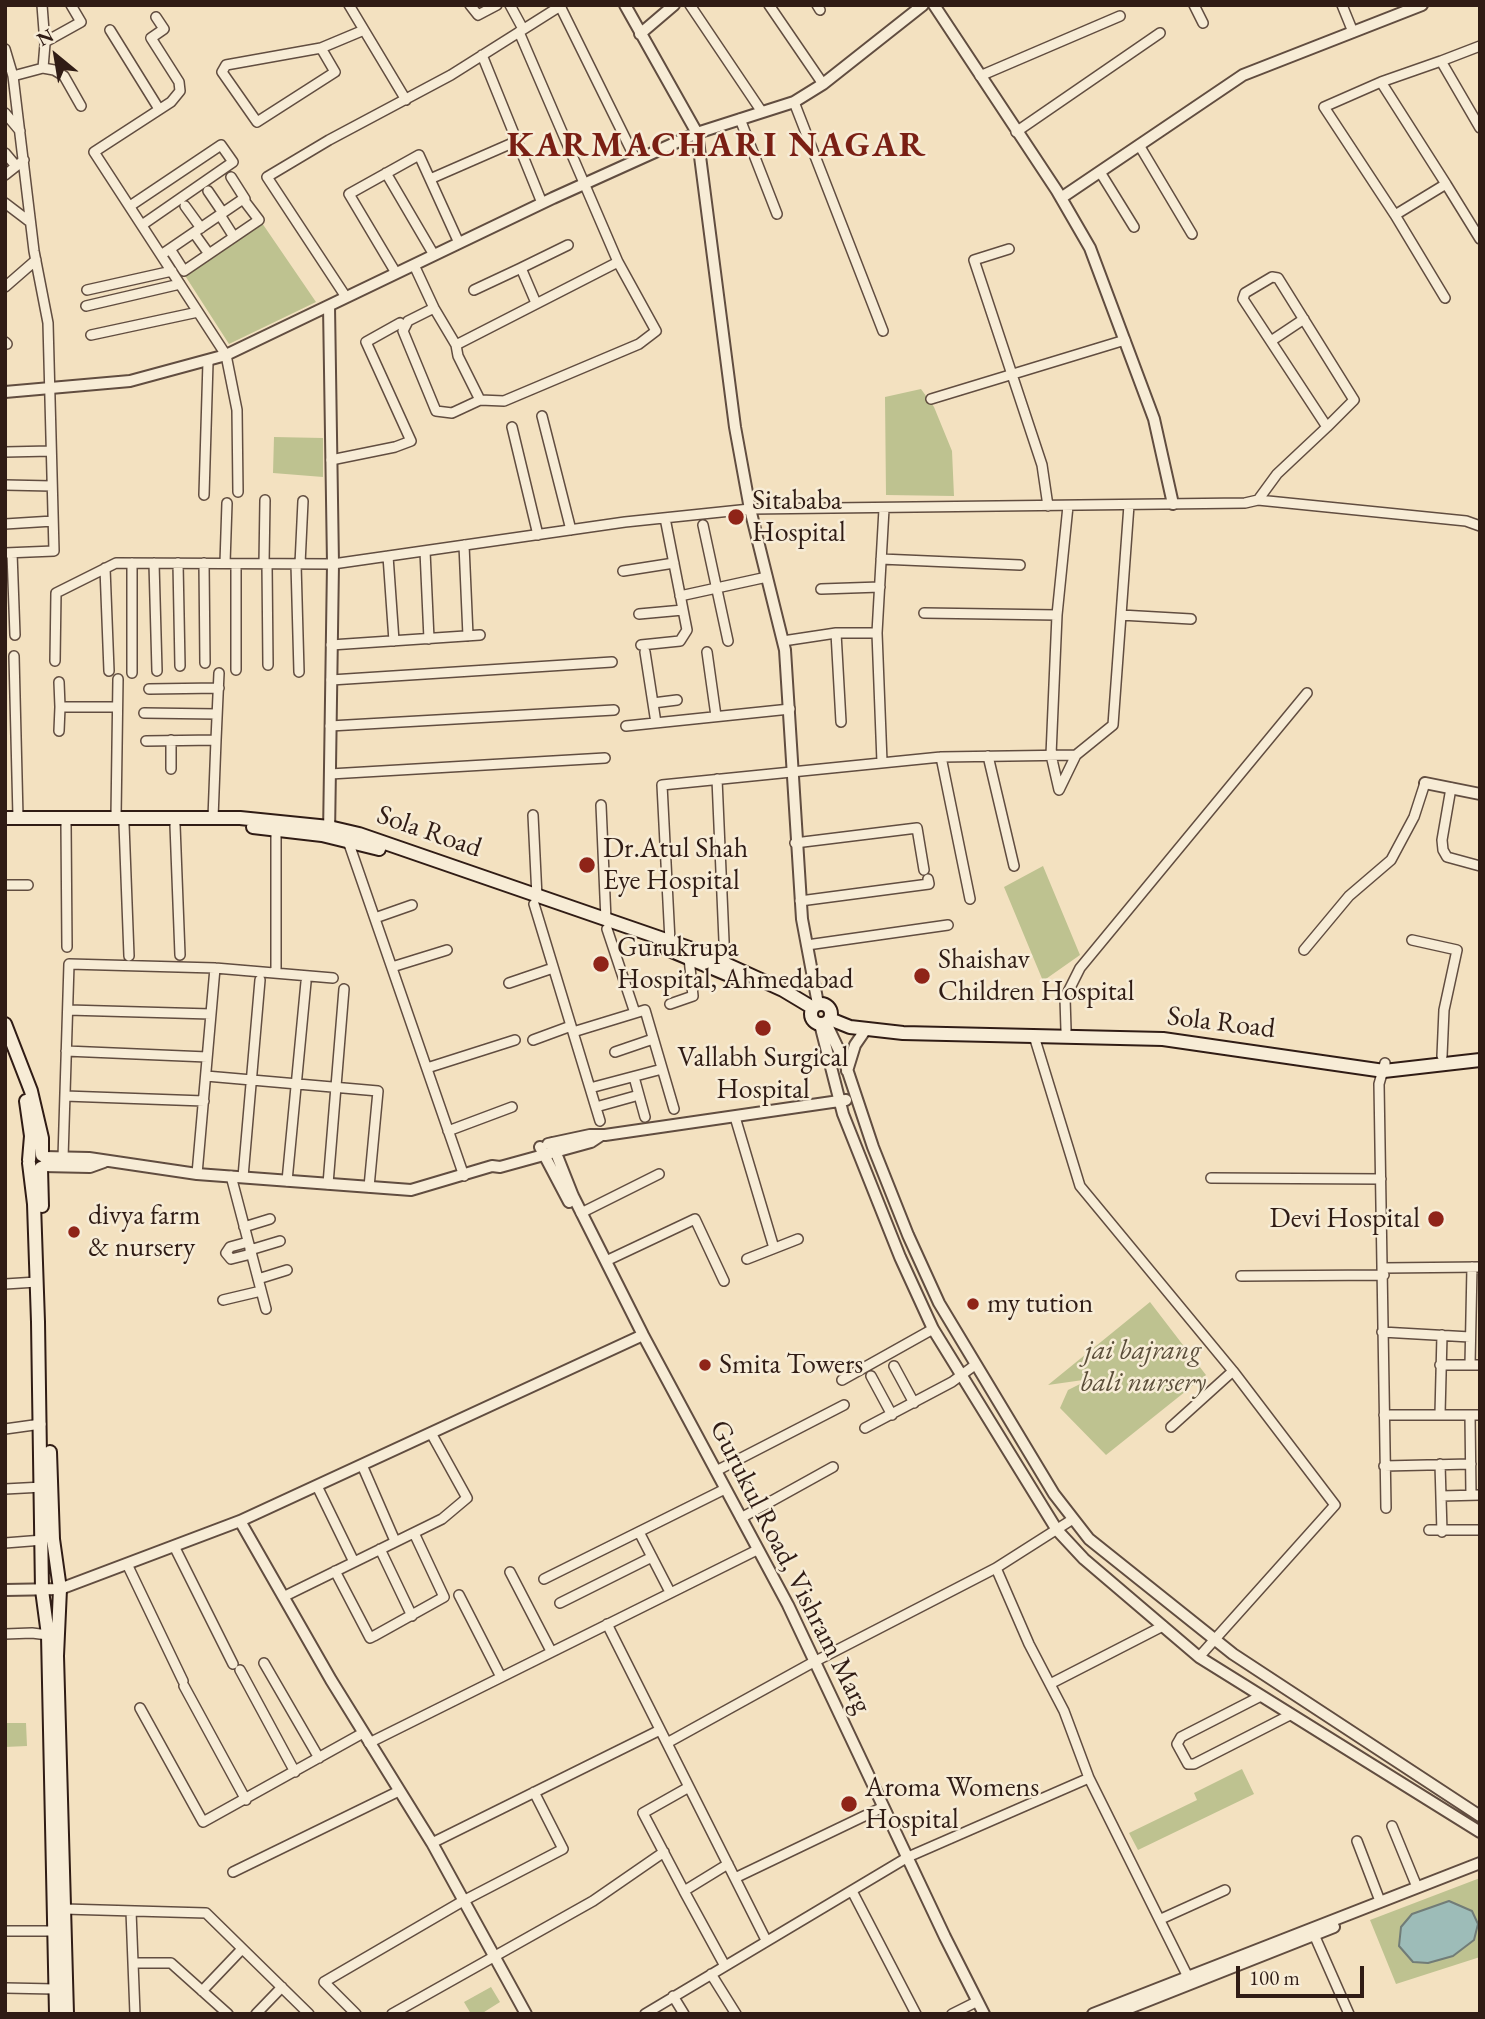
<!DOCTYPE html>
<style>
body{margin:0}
#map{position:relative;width:1485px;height:2019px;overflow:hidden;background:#f3e1c0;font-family:"EB Garamond",serif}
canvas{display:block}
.frame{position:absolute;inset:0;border:7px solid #301c15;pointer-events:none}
.north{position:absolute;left:21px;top:21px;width:70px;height:70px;-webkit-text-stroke:5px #f7ecd6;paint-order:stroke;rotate:330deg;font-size:19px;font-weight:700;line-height:28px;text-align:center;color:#301c15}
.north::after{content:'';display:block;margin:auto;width:24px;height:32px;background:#301c15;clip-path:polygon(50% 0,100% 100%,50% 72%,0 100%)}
.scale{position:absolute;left:1236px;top:1966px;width:128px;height:32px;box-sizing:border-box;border:4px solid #301c15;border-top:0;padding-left:9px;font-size:21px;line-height:24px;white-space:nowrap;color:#301c15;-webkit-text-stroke:5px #f7ecd6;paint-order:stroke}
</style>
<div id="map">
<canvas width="1485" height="2019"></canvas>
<div class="frame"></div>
<div class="north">N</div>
<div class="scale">100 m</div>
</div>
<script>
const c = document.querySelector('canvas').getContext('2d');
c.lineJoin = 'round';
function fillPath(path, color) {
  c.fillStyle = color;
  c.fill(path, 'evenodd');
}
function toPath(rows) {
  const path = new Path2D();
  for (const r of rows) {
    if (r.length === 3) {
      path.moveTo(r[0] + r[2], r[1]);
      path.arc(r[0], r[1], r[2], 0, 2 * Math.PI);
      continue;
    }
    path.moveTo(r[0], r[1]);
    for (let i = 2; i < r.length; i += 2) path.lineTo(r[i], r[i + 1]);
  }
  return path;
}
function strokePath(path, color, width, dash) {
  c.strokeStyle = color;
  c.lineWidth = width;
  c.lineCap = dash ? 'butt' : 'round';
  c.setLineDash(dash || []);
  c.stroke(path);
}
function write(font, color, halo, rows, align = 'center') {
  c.font = font + ' "EB Garamond",serif';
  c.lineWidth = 5;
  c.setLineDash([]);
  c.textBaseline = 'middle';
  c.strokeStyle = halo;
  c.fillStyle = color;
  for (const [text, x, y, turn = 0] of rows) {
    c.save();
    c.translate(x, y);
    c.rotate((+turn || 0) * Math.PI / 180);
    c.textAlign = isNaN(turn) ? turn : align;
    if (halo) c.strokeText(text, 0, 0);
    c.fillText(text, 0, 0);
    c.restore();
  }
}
const green = toPath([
 [262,223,316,302,229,344,184,274],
 [921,389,934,407,952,451,954,496,886,495,885,397],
 [274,437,323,438,323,477,273,473],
 [1043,866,1080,955,1043,981,1004,887],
 [1150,1302,1206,1375,1106,1455,1060,1408,1068,1390,1090,1379,1048,1385],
 [5,1723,26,1723,27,1746,5,1747],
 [1242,1769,1254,1794,1138,1850,1129,1833,1197,1800,1194,1793],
 [1480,1878,1480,1957,1396,1984,1370,1920],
 [491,1987,500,2002,481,2014,471,2014,464,2002]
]);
const water = toPath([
 [1449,1901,1472,1911,1478,1924,1474,1940,1453,1956,1428,1963,1413,1962,1399,1946,1401,1927,1412,1914,1449,1901]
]);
const minor = toPath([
 [42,5,45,44,43,68],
 [349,5,406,100],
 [470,5,478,15,497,5],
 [510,5,523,29],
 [690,5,762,112],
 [769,5,823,84],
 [817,5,820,10],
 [1194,5,1203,23],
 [1342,5,1353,32],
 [560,6,636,160],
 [156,17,164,29,151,38,179,82,180,91,171,102,94,152,226,355,237,410,238,492],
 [110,30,159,109],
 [45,42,81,22,71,5],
 [1480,46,1441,61,1480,128],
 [321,48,335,72,257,122,222,72,226,65,321,48,364,30],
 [5,49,13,76,34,251,48,323,54,551,5,553],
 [482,55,542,203],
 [13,76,43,68,54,70,64,76,81,106],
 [980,76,1120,16],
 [1381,82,1446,184,1395,215,1324,107,1381,82,1441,61],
 [794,102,883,331],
 [5,113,20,131],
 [740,119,777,214],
 [1016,132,1160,33],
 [1139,145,1192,234],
 [5,153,16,166],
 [1100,172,1134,227],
 [386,173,434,255],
 [5,175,24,160],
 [231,177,245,199],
 [430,179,517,141],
 [1446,184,1480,239],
 [208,191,223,213],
 [5,203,30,222],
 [130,206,221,145,233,162,142,225],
 [185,206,201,228],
 [220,215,234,237],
 [1395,215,1445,298],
 [194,233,209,254],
 [1009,249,974,260,1042,465,1048,506],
 [161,255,243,199,259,220,184,271,170,249],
 [414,265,434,308,456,345,458,356,480,400],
 [521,268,568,245],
 [396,273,349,194,419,155,459,243],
 [5,287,36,260],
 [87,290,172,271],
 [474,290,521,268,536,303],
 [346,297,267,177,329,140,451,75,562,5],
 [86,306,180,284],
 [434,308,408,321,403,331,436,411,452,413,480,400,504,401,639,344,656,331,618,262],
 [91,335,198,312],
 [1271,341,1304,319],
 [5,342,7,344],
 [456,345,618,262,519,32],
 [931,399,1125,340],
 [542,416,571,530],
 [512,427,538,535],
 [5,452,51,451],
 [331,460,395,447,411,441,366,342,400,323,404,327],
 [5,485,52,486],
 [204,495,208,362],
 [1258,500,1277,474,1327,427,1354,400,1278,278,1272,277,1245,293,1243,299,1327,427],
 [1068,506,1057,615,1051,755,1059,790,1076,755,1113,725,1129,505],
 [5,524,53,521],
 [703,525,728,641],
 [464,545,468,636],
 [425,551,429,639],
 [12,553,15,635],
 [388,556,394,641],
 [881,559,1020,565],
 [154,563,157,671],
 [178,563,180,666],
 [204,563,205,663],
 [225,563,227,503],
 [264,564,265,500],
 [267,564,268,665],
 [296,564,299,672],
 [300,564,303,501],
 [105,568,109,671],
 [623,571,674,563],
 [821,589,880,587],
 [680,596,767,577],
 [924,613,1057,615],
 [639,614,683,610],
 [1121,615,1191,619],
 [836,633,841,722],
 [783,641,836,633,877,633],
 [331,645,480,635],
 [641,645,680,641,687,630,665,518],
 [645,652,656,723],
 [707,652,716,716],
 [14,656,18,817],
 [55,661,56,593,116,563,333,564,625,522,750,509,1245,503,1258,500,1466,521,1480,526],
 [236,670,236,564],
 [132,673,132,563],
 [331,680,612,662],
 [59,682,60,707],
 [149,689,219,688],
 [653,703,677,700],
 [144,713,217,714],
 [330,726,614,710],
 [626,726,790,709],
 [59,731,60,707,117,707],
 [171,740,171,769],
 [146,741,216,740,219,673],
 [988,756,1014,866],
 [941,757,970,899],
 [882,762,877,633,884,509],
 [330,774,605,758],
 [717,779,725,964],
 [1451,788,1442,840,1443,850,1447,857,1480,866],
 [601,805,606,920],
 [533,815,537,897],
 [116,816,118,679],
 [213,818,216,740],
 [66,824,67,947],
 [124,824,129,956],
 [175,825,180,955],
 [348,841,464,1176],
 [795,843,917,828,924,870],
 [5,885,28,885],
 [800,901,929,884,928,879],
 [534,904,600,1121],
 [375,918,412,905],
 [607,929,635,1013],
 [1412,940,1457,950,1444,1010,1442,1056],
 [670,941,662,785,941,757,1076,755],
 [807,945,948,925],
 [1304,950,1349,896,1391,860,1414,817,1425,783],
 [392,967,447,950],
 [276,973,276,830],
 [509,983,553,968],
 [670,1004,693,996,689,958],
 [68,1010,211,1014],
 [1066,1030,1065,998,1080,968,1307,693],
 [573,1032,645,1010,674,1109],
 [1034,1036,1080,1186,1233,1371,1335,1505,1199,1657],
 [533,1040,571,1026],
 [66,1051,207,1057],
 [615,1052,653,1039],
 [1385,1063,1379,1084,1386,1508],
 [427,1068,515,1040],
 [206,1076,378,1091,369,1187],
 [634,1077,645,1117],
 [590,1088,662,1069],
 [65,1096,204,1101],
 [596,1107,639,1095],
 [735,1117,774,1248],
 [448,1131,512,1107],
 [63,1158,69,964,215,968,333,978],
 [197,1174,215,968],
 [231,1176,266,1309],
 [243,1177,260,980],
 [1211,1178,1381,1179],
 [287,1181,306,982],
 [328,1184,344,989],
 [581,1213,659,1174],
 [244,1227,270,1219],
 [248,1242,230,1247,226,1253,231,1259,251,1254],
 [250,1250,280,1241],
 [747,1259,798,1239],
 [606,1261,695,1219,724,1281],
 [1384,1268,1480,1267],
 [1241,1276,1384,1275],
 [258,1279,287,1270],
 [5,1284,37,1282],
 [223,1300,261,1291],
 [1382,1332,1470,1337],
 [1440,1365,1480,1365],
 [1470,1365,1472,1267],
 [894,1366,914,1403],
 [871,1376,892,1415],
 [842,1380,933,1329],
 [1440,1414,1442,1335],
 [1384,1415,1480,1415],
 [1470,1415,1471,1495],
 [1171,1427,1233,1371],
 [865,1428,952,1382,975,1365],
 [5,1429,41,1424],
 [1440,1464,1442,1532],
 [362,1465,395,1541],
 [1384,1466,1471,1464],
 [716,1471,844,1405],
 [317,1486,354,1562],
 [5,1489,43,1487],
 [1441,1496,1480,1495],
 [741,1518,833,1467],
 [1429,1530,1480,1530],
 [639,1532,670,1592],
 [5,1543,43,1540],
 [174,1546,233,1664],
 [380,1549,412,1616],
 [127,1564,183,1681],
 [996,1568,1029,1644,1064,1711,1089,1778],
 [335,1571,370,1638,374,1636,444,1597,414,1533],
 [510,1572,551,1651],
 [544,1579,721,1491],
 [459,1595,501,1677],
 [285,1596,442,1519,467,1498,431,1433],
 [560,1603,652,1557],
 [607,1624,766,1940],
 [5,1634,32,1633,48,1635],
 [264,1663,319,1758],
 [240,1670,295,1772],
 [1050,1684,1163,1626],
 [184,1686,246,1800],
 [1261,1696,1181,1737,1177,1744,1188,1764,1194,1764,1290,1715],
 [140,1708,203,1822,363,1733],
 [369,1743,757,1550],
 [667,1743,810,1664,996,1568,1073,1519],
 [1392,1826,1417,1887],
 [1357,1841,1380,1901],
 [432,1843,660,1730],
 [233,1872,399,1791],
 [735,1878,879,1809],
 [684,1891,643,1813,689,1787],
 [852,1891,916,2014],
 [64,1909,206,1913,309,2014],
 [131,1911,135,2014],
 [1161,1919,1225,1890],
 [1312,1930,1349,2014],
 [5,1931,53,1931],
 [135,1963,171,1963,228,2014],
 [725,1966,684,1891,728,1864],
 [711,1974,736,2014],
 [5,1988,55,1989],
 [202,1991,242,1949],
 [673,1996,684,2014],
 [256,2014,282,1987],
 [356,2014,324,1982,463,1901,563,1849,534,1792],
 [392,2014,593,1901,664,1852],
 [645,2014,908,1857,1089,1778,1191,1983],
 [952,2014,974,2003]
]);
const tertiary = toPath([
 [625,5,697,133,735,427,750,509,785,650,802,919,818,1004],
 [934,5,1057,191,1090,248,1154,419,1173,504],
 [640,34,674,5],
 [1061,198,1243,75,1422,5],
 [329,306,333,564,329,835],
 [5,392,130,381,226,355,553,198,697,133,794,102,823,84,923,5],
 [1425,783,1480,794],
 [826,1023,845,1063,873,1147,908,1235,939,1303,1054,1494,1089,1539,1233,1654,1480,1816],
 [820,1024,843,1114,900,1257,933,1329,1057,1530,1084,1559,1199,1657,1480,1832],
 [847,1071,855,1045,866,1029],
 [552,1143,573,1196,643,1335,788,1605,945,1937,984,2014],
 [548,1144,590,1135,605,1135,846,1100],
 [540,1147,569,1202],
 [44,1157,89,1158,197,1174,411,1190,492,1166,500,1167,591,1142,600,1136],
 [43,1166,90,1167,104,1162],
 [240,1521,331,1680,432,1843,526,2014],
 [5,1590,60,1589,240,1521,643,1335],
 [1093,2014,1480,1863],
 [1114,2014,1334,1927]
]);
const secondary = toPath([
 [5,818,240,818,329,827,359,834,695,950,783,990,813,1008],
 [253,827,322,835,379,849],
 [667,949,741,980],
 [821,1014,10],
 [830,1019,850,1027,903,1033,1163,1039,1384,1071,1480,1060],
 [5,1024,31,1091,42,1138,42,1155],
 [26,1101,31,1136,29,1160],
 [29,1163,34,1204,38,1322,42,1590,48,1635,56,2014],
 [41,1168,42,1206],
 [50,1452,53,1539,60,1589,57,1656,67,2014]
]);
const markers = [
 [736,517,9,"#8f2418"],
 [587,865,9,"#8f2418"],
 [601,964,9,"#8f2418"],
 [922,976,9,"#8f2418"],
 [763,1028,9,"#8f2418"],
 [1436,1219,9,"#8f2418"],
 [74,1232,7,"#8f2418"],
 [973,1304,7,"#8f2418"],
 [705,1365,7,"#8f2418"],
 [849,1804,9,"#8f2418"]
];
const poiNames = [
 ["Sitababa",752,501],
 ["Hospital",752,533],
 ["Dr.Atul Shah",603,849],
 ["Eye Hospital",603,881],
 ["Gurukrupa",617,948],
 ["Hospital, Ahmedabad",617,980],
 ["Shaishav",938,960],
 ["Children Hospital",938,992],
 ["Vallabh Surgical",763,1058,"center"],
 ["Hospital",763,1090,"center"],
 ["divya farm",88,1216],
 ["& nursery",88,1248],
 ["Devi Hospital",1420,1219,"right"],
 ["my tution",987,1304],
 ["Smita Towers",719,1365],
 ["Aroma Womens",865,1788],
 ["Hospital",865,1820]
];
const streetNames = [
 ["Sola Road",429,832,19],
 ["Sola Road",1221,1023,7],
 ["Gurukul Road, Vishram Marg",790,1567,63]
];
const parkNames = [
 ["jai bajrang",1143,1351],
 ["bali nursery",1143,1383]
];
const districtNames = [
 ["KARMACHARI NAGAR",717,146]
];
fillPath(green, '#bec290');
fillPath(water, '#9dbcb8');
strokePath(water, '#717c77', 2);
strokePath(minor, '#614d40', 12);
strokePath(tertiary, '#614d40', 14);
strokePath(secondary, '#301c15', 16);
strokePath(minor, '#f7ecd6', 9);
strokePath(tertiary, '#f7ecd6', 10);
strokePath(secondary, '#f7ecd6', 12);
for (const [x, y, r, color] of markers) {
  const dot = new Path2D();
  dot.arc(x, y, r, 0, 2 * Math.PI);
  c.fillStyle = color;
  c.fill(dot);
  strokePath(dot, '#f7ecd6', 2.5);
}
write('28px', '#301c15', '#f7ecd6', poiNames, 'left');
write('28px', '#301c15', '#f7ecd6', streetNames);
write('italic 28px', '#5b4e3a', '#f7ecd6', parkNames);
c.letterSpacing = '2px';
write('bold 35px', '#7a1f14', '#f7ecd6', districtNames);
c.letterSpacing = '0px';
</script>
